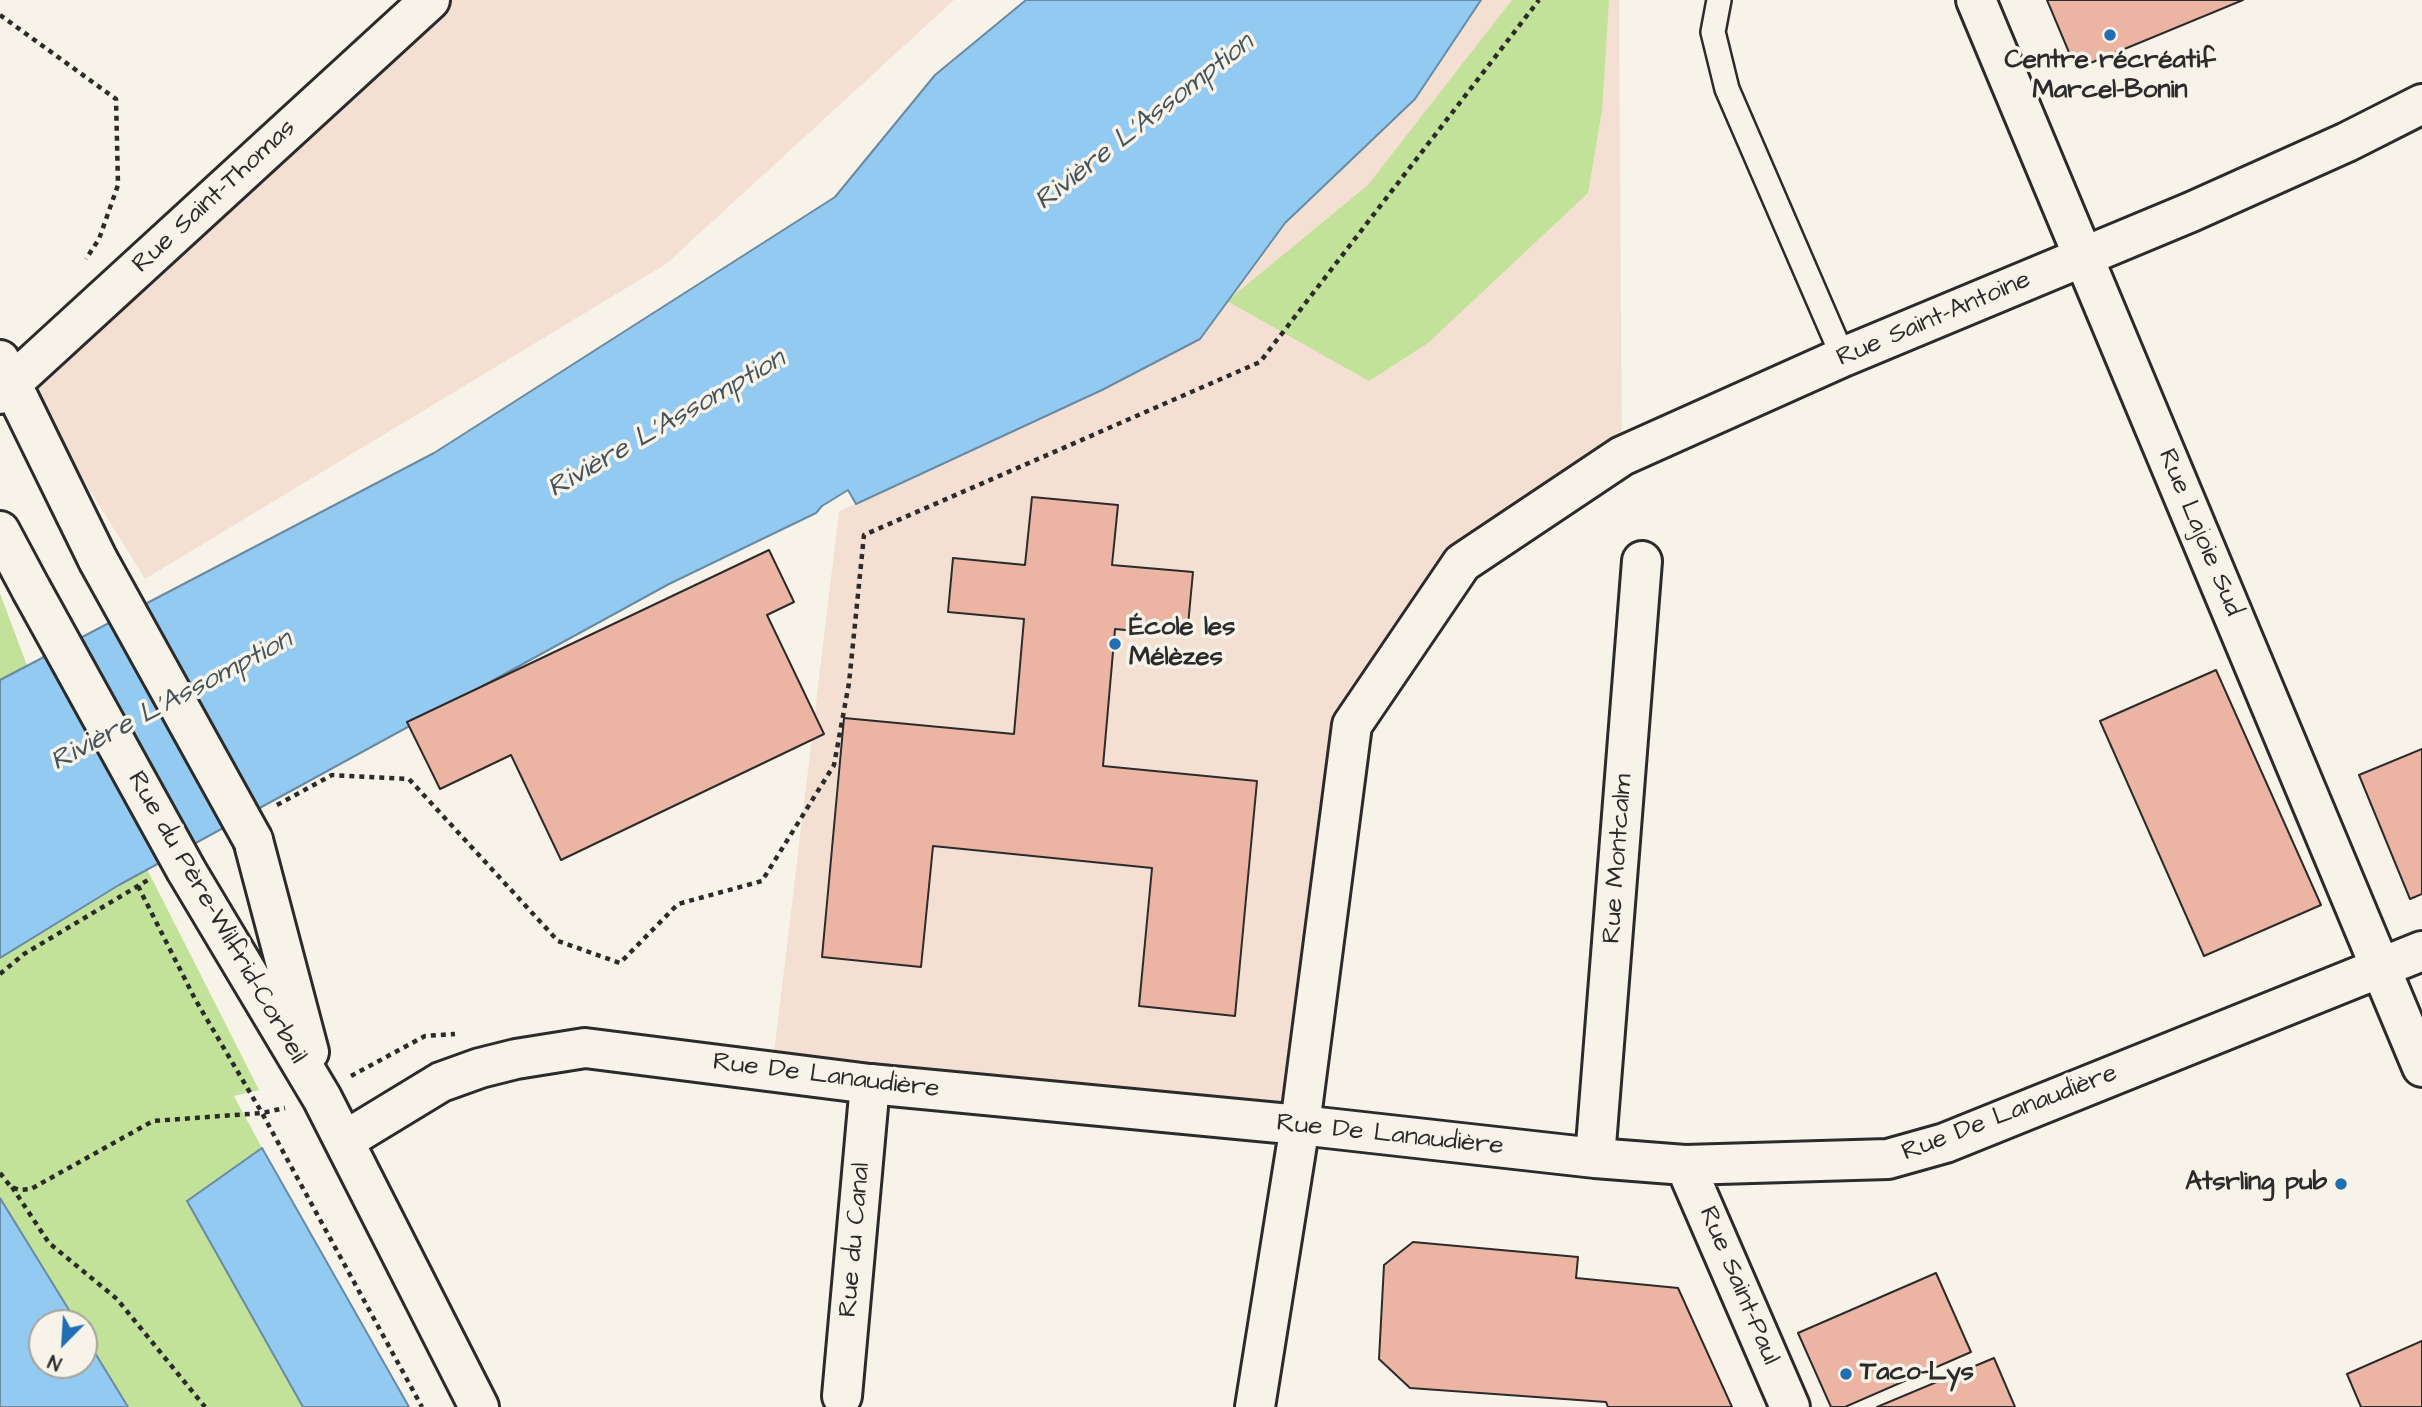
<!DOCTYPE html>
<meta charset="utf-8">
<style>
body{margin:0}
#map{position:relative;width:2422px;height:1407px;overflow:hidden;background:#f7f3e8;font-family:"Architects Daughter",sans-serif}
canvas{display:block}
.north{position:absolute;left:28px;top:1309px;width:70px;height:70px;box-sizing:border-box;background:#f7f3e8;border:2px solid #a5a39c;border-radius:50%;rotate:204deg;font-size:19px;font-weight:700;line-height:28px;text-align:center;color:#2b2b2b}
.north::after{content:'';display:block;margin:auto;width:24px;height:32px;background:#1f6fb2;clip-path:polygon(50% 0,100% 100%,50% 72%,0 100%)}
</style>
<div id="map">
<canvas width="2422" height="1407"></canvas>
<div class="north">N</div>
</div>
<script>
const c = document.querySelector('canvas').getContext('2d');
c.lineJoin = 'round';
function fillPath(path, color) {
  c.fillStyle = color;
  c.fill(path, 'evenodd');
}
function toPath(rows) {
  const path = new Path2D();
  for (const r of rows) {
    path.moveTo(r[0], r[1]);
    for (let i = 2; i < r.length; i += 2) path.lineTo(r[i], r[i + 1]);
  }
  return path;
}
function strokePath(path, color, width, dash) {
  c.strokeStyle = color;
  c.lineWidth = width;
  c.lineCap = dash ? 'butt' : 'round';
  c.setLineDash(dash || []);
  c.stroke(path);
}
function write(font, color, halo, rows, align = 'center') {
  c.font = font + ' "Architects Daughter",sans-serif';
  c.lineWidth = 7;
  c.setLineDash([]);
  c.textBaseline = 'middle';
  c.strokeStyle = halo;
  c.fillStyle = color;
  for (const [text, x, y, turn = 0] of rows) {
    c.save();
    c.translate(x, y);
    c.rotate((+turn || 0) * Math.PI / 180);
    c.textAlign = isNaN(turn) ? turn : align;
    if (halo) c.strokeText(text, 0, 0);
    c.fillText(text, 0, 0);
    c.restore();
  }
}
const built = toPath([
 [449,0,954,0,666,264,145,579,23,382],
 [1481,0,1619,0,1622,456,1462,563,1352,725,1300,1125,772,1070,839,511,1102,390,1200,339,1285,223,1415,99]
]);
const green = toPath([
 [1512,0,1609,0,1602,110,1588,193,1428,343,1369,381,1227,301,1368,185],
 [0,593,27,666,0,680],
 [147,869,259,1090,234,1096,262,1148,187,1201,303,1407,128,1407,84,1335,84,1323,77,1323,0,1198,0,958]
]);
const water = toPath([
 [1026,0,1481,0,1415,99,1285,223,1200,339,1102,390,856,504,848,490,822,506,816,513,669,584,119,885,0,958,0,680,434,453,835,197,935,75,1026,0],
 [262,1148,409,1407,303,1407,187,1201,262,1148],
 [0,1198,77,1323,42,1323,42,1365,84,1365,84,1335,128,1407,0,1407,0,1198]
]);
const building = toPath([
 [2047,0,2243,0,2076,69,2047,0],
 [1032,497,1118,505,1112,565,1193,572,1187,636,1115,629,1103,766,1257,781,1235,1016,1139,1006,1152,868,933,846,921,967,822,957,844,718,1014,734,1024,619,948,612,953,558,1025,565,1032,497],
 [769,550,794,602,767,615,824,734,561,860,511,755,440,789,407,722,769,550],
 [2216,670,2321,905,2204,956,2100,721,2216,670],
 [2422,749,2422,894,2410,899,2359,775,2422,749],
 [1413,1242,1578,1257,1576,1278,1678,1288,1732,1407,1608,1407,1606,1402,1410,1388,1379,1359,1384,1265,1413,1242],
 [1936,1273,1971,1352,1845,1407,1831,1407,1798,1333,1936,1273],
 [2422,1341,2422,1407,2361,1407,2347,1374,2422,1341],
 [1994,1358,2015,1407,1877,1407,1994,1358]
]);
const path = toPath([
 [0,15,116,99,118,185,99,239,86,259],
 [277,805,332,775,409,779,558,941,620,963,678,904,762,881,834,765,849,683,864,535,1260,362,1539,0],
 [138,886,195,999,262,1113,422,1407],
 [0,974,24,954,148,880],
 [351,1076,425,1036,455,1034],
 [0,1173,11,1187,20,1190,31,1189,153,1121,262,1113,285,1108],
 [12,1187,49,1243,117,1299,205,1407]
]);
const lane = toPath([
 [1719,0,1713,32,1727,89,1843,357]
]);
const street = toPath([
 [1976,0,2422,1067],
 [0,394,430,0],
 [1300,1125,1595,1158,1685,1165,1888,1159,1945,1143,2422,951],
 [1595,1158,1642,561],
 [1685,1165,1790,1407],
 [842,1396,870,1084]
]);
const secondary = toPath([
 [0,360,98,560],
 [0,531,31,589],
 [253,840,309,1052],
 [186,870,322,1098,479,1407],
 [344,1141,441,1082,480,1068,516,1059,585,1048,870,1084,1300,1125],
 [1255,1407,1300,1125,1352,725,1462,563,1622,456,1843,357,2191,212,2347,142,2422,104]
]);
const secondaryBridge = toPath([
 [98,560,253,840],
 [31,589,186,870]
]);
const markers = [
 [2110,35,7,"#1f6fb2"],
 [1115,644,7,"#1f6fb2"],
 [2341,1184,7,"#1f6fb2"],
 [1846,1374,7,"#1f6fb2"]
];
const poiNames = [
 ["Centre récréatif",2110,62,"center"],
 ["Marcel-Bonin",2110,92,"center"],
 ["École les",1129,629],
 ["Mélèzes",1129,659],
 ["Atsrling pub",2327,1184,"right"],
 ["Taco-Lys",1860,1374]
];
const streetNames = [
 ["Rue Saint-Thomas",215,197,-43],
 ["Rue Saint-Antoine",1934,320,-23],
 ["Rue Lajoie Sud",2199,533,67],
 ["Rue Montcalm",1619,859,-86],
 ["Rue du Père-Wilfrid-Corbeil",216,918,60],
 ["Rue De Lanaudière",826,1077,7],
 ["Rue De Lanaudière",2010,1114,-21],
 ["Rue De Lanaudière",1390,1136,6],
 ["Rue du Canal",856,1240,-85],
 ["Rue Saint-Paul",1738,1286,67]
];
const waterNames = [
 ["Rivière L'Assomption",1145,123,-38],
 ["Rivière L'Assomption",667,425,-30],
 ["Rivière L'Assomption",172,702,-28]
];
fillPath(built, '#f4e0d3');
fillPath(green, '#c2e199');
fillPath(water, '#93caf2');
strokePath(water, '#698aa2', 2);
fillPath(building, '#ecb4a2');
strokePath(building, '#2b2b2b', 2);
strokePath(lane, '#2b2b2b', 28);
strokePath(street, '#2b2b2b', 44);
strokePath(secondary, '#2b2b2b', 44);
strokePath(path, '#2b2b2b', 4.5, [5, 5]);
strokePath(lane, '#f7f3e8', 23);
strokePath(street, '#f7f3e8', 38);
strokePath(secondary, '#f7f3e8', 38);
strokePath(secondaryBridge, '#2b2b2b', 44, []);
strokePath(secondaryBridge, '#f7f3e8', 38);
for (const [x, y, r, color] of markers) {
  const dot = new Path2D();
  dot.arc(x, y, r, 0, 2 * Math.PI);
  c.fillStyle = color;
  c.fill(dot);
  strokePath(dot, '#f7f3e8', 2.5);
}
write('bold 26px', '#2b2b2b', '#f7f3e8', poiNames, 'left');
write('26px', '#2b2b2b', '#f7f3e8', streetNames);
write('italic 28px', '#45535d', '#f7f3e8', waterNames);
</script>
